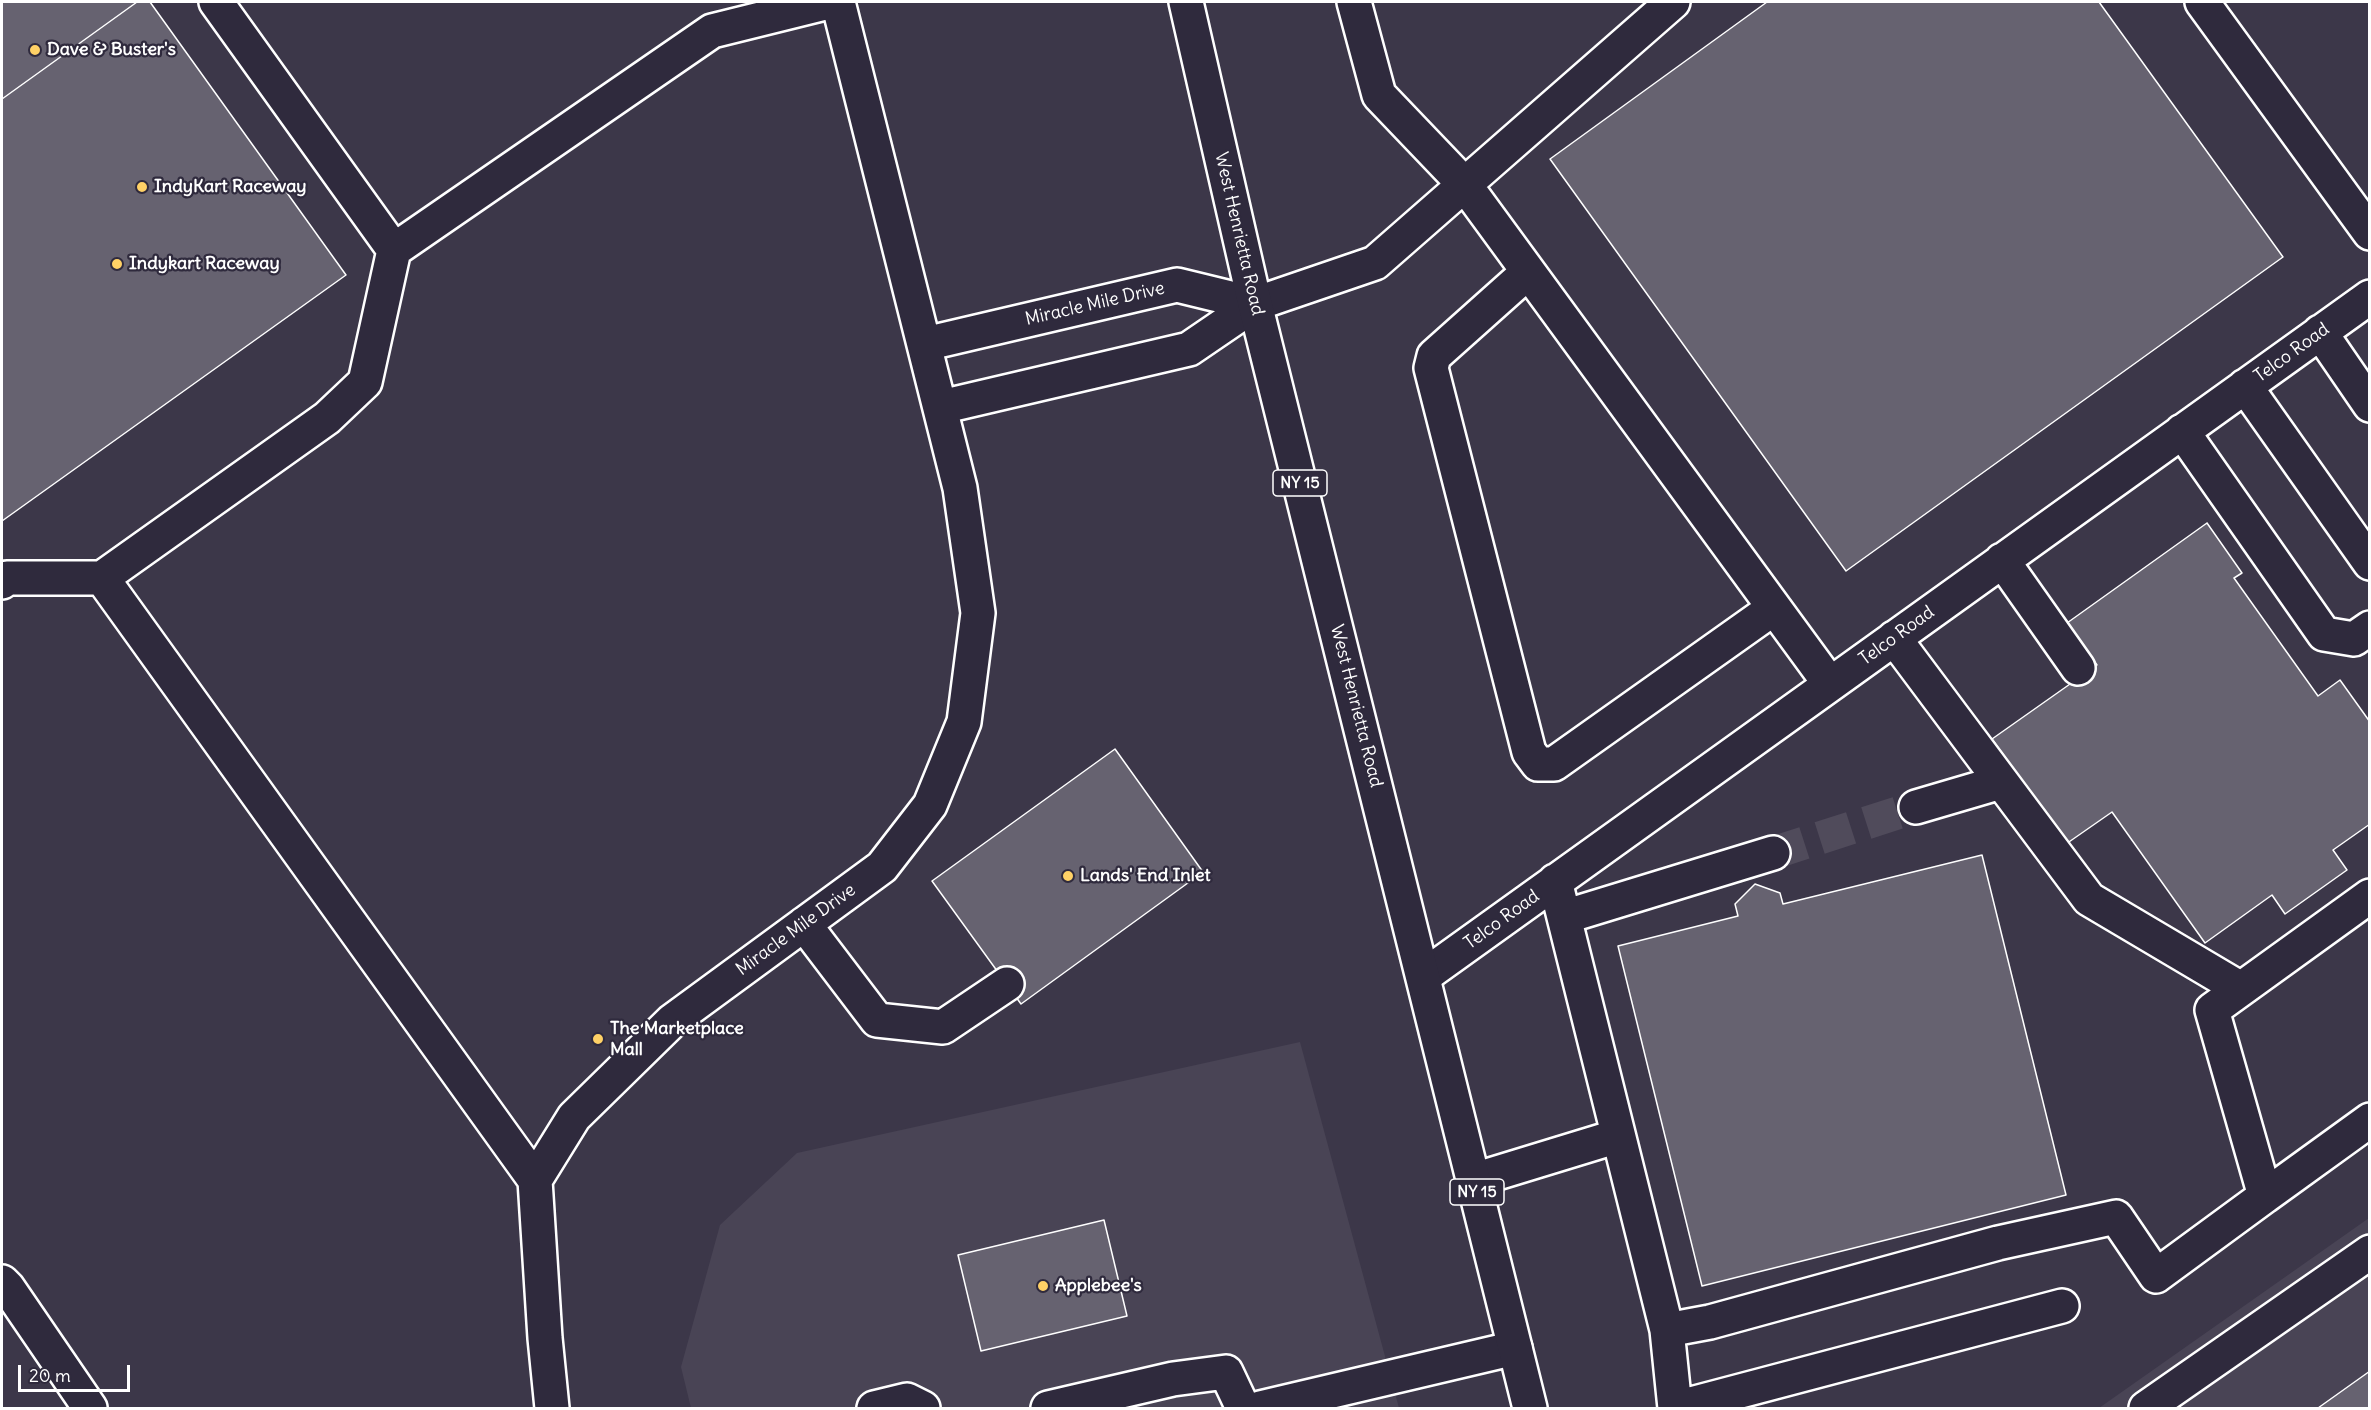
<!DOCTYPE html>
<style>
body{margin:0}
#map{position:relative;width:2371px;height:1410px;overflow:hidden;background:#3c3749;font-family:Delius,sans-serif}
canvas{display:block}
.frame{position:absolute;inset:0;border:3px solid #fff;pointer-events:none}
.scale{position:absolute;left:18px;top:1365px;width:112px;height:27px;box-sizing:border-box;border:3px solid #fff;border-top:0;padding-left:8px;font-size:18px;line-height:21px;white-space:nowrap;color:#fff;-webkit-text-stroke:4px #2f2a3d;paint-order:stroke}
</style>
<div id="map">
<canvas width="2371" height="1410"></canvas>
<div class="frame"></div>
<div class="scale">20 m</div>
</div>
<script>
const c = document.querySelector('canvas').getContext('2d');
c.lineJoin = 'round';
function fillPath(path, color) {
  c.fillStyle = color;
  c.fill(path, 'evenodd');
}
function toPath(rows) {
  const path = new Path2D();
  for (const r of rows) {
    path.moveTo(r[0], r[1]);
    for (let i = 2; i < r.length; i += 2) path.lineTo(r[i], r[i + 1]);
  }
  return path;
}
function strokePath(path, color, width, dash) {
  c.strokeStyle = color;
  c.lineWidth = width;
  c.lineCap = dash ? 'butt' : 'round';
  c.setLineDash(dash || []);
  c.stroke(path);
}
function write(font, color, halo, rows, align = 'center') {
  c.font = font + ' Delius,sans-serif';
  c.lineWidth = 4.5;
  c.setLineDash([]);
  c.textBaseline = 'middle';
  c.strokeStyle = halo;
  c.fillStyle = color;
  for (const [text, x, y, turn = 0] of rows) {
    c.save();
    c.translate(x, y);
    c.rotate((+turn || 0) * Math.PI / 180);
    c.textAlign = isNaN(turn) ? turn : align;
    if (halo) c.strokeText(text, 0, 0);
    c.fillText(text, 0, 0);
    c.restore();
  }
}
const built = toPath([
 [1300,1042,1399,1408,691,1408,681,1367,720,1225,797,1153],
 [2369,1218,2369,1408,2099,1408]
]);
const building = toPath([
 [2,2,137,2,2,99,2,2],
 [137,2,150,2,346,275,2,521,2,99,137,2],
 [1767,2,2099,2,2283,257,1846,571,1550,159,1767,2],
 [2207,523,2242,573,2234,578,2318,696,2340,680,2370,722,2370,824,2333,850,2347,870,2285,914,2272,895,2205,943,2112,812,2066,844,1992,739,2097,665,2067,623,2207,523],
 [1115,749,1203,872,1021,1004,932,881,1115,749],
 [1982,855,2066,1195,1702,1286,1618,946,1738,916,1735,904,1755,884,1780,893,1783,904,1982,855],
 [1104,1220,1127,1316,981,1351,958,1255,1104,1220],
 [2370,1371,2370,1408,2318,1408,2370,1371]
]);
const minorTunnel = toPath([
 [1773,853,1916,807]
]);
const minor = toPath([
 [216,2,394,250],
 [1354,2,1379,95,1465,185,1830,684],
 [2202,2,2370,233],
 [1528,272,1434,356,1431,368,1529,752,1538,764,1554,764,1774,608],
 [2320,332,2370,405],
 [925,344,1177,285,1255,304],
 [2245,386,2370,563],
 [941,407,1189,349,1255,304,1375,263,1673,2],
 [2182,431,2324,634,2354,639,2370,628],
 [2002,560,2078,668],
 [102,578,535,1180],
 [2,582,7,578,102,578,327,418,365,382,394,250,712,31,829,2],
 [1894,638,2089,899,2241,989],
 [1916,807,2001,782],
 [1555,881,1667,1330,1710,1322,1998,1243,2116,1217,2156,1276,2265,1196,2212,1010,2370,896],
 [1564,917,1773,853],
 [804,924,877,1020,943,1027,1007,984],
 [1424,976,2370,297],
 [1474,1180,1618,1136],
 [2265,1196,2370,1120],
 [2,1282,8,1288,90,1408],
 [1667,1330,1675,1408],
 [552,1408,545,1338,535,1180,574,1117,672,1021,882,867,930,805,964,722,978,613,960,488,838,2],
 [874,1408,907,1400,923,1408],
 [1048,1408,1173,1379,1226,1372,1243,1408],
 [1260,1408,1515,1348],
 [1676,1408,2062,1306],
 [2146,1408,2370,1252]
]);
const major = toPath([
 [1186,2,1255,304,1530,1408]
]);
const markers = [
 [35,50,6,"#ffd166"],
 [142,187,6,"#ffd166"],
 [117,264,6,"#ffd166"],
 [1068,876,6,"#ffd166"],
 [598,1039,6,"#ffd166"],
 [1043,1286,6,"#ffd166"]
];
const shields = [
 [1300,483,54],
 [1477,1192,54]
];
const shieldNames = [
 ["NY 15",1300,483],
 ["NY 15",1477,1192]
];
const poiNames = [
 ["Dave & Buster's",47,50],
 ["IndyKart Raceway",154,187],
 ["Indykart Raceway",129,264],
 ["Lands' End Inlet",1080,876],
 ["The Marketplace",610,1029],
 ["Mall",610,1050],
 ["Applebee's",1055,1286]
];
const streetNames = [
 ["West Henrietta Road",1239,234,77],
 ["Miracle Mile Drive",1095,304,-13],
 ["Telco Road",2292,353,-36],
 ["Telco Road",1897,636,-36],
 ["West Henrietta Road",1356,706,76],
 ["Telco Road",1502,920,-36],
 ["Miracle Mile Drive",796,930,-36]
];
fillPath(built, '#494455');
fillPath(building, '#666270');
strokePath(building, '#fff', 1.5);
strokePath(minorTunnel, '#504b5b', 33, [33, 16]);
strokePath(minor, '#fff', 38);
strokePath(major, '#fff', 38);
strokePath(minor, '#2f2a3d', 33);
strokePath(major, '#2f2a3d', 33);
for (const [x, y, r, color] of markers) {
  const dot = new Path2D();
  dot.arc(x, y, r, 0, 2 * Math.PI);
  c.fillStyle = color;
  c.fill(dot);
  strokePath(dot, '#2f2a3d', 2);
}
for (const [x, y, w] of shields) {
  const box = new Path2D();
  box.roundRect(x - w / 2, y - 13, w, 26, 4.5);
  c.fillStyle = '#2f2a3d';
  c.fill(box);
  strokePath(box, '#fff', 1.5);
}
write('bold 16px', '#fff', null, shieldNames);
write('bold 18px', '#fff', '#2f2a3d', poiNames, 'left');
write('18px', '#fff', '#2f2a3d', streetNames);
</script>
